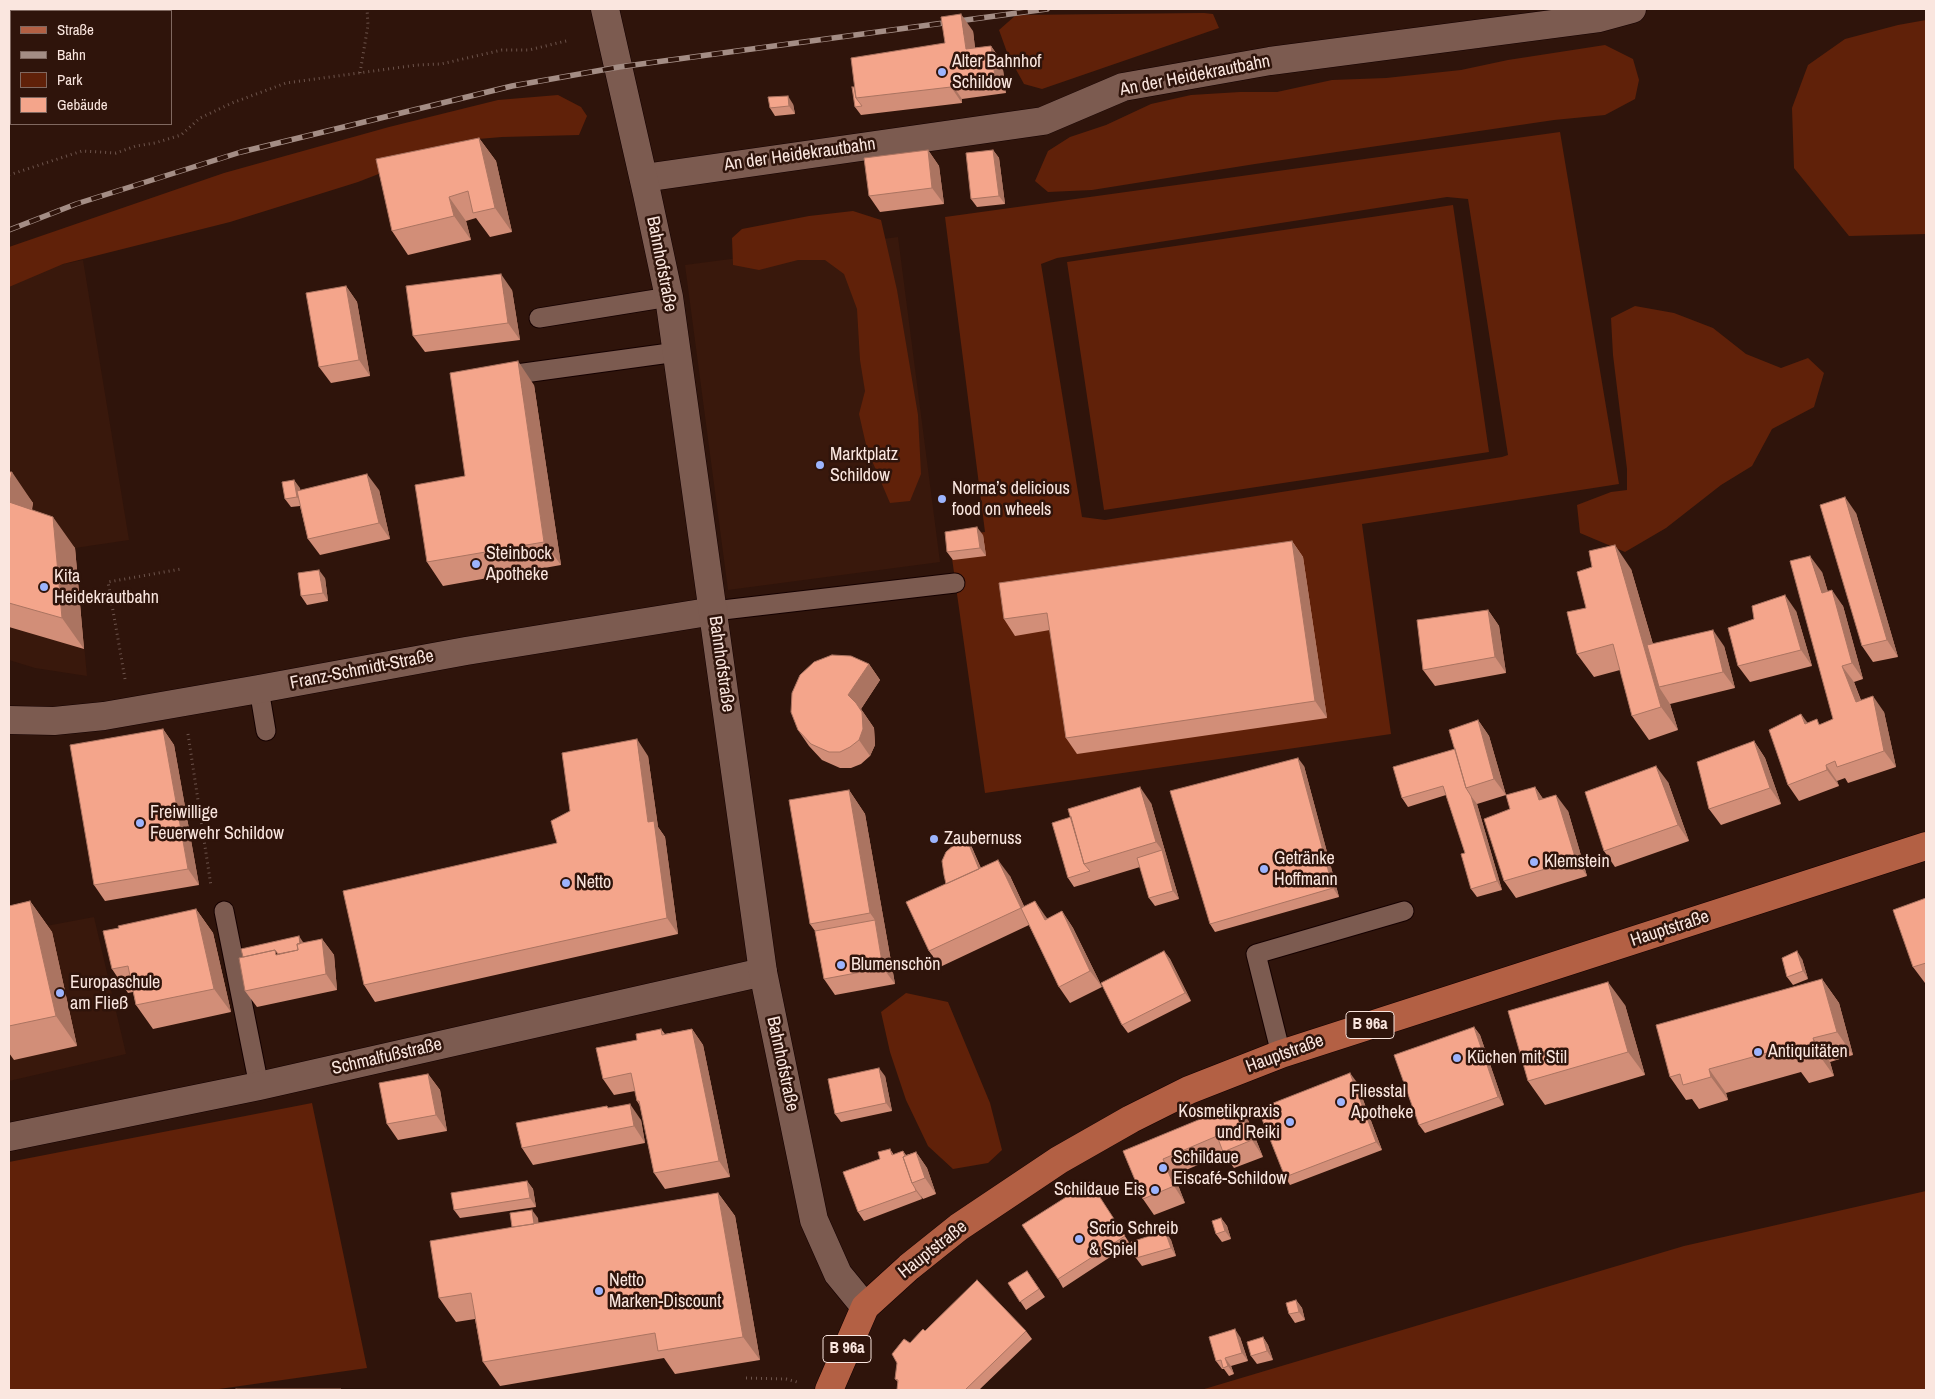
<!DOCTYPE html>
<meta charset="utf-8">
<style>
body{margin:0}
#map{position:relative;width:1935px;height:1399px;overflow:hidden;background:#2f140b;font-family:"Archivo Narrow",sans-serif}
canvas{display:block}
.frame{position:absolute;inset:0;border:10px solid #fae6df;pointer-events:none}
.legend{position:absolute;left:10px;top:10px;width:162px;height:115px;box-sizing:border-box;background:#2f140b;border:1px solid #806860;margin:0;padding:6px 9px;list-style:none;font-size:15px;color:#fae6df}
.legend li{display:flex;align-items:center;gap:10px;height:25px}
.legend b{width:25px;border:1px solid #806860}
</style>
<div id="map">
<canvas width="1935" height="1399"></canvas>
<div class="frame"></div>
<ul class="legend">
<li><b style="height:6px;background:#b36044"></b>Straße</li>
<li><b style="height:6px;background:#a48d85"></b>Bahn</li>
<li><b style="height:14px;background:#602109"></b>Park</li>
<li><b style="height:14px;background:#f4a58b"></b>Gebäude</li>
</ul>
</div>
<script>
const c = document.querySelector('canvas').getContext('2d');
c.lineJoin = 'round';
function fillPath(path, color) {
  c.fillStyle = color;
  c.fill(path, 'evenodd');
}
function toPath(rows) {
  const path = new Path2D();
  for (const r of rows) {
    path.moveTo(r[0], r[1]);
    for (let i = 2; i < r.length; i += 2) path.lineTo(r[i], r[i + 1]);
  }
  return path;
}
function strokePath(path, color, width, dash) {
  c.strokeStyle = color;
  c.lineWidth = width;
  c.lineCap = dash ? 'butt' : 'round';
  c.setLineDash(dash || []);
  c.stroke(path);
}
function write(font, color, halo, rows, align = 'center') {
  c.font = font + ' "Archivo Narrow",sans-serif';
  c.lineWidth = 5;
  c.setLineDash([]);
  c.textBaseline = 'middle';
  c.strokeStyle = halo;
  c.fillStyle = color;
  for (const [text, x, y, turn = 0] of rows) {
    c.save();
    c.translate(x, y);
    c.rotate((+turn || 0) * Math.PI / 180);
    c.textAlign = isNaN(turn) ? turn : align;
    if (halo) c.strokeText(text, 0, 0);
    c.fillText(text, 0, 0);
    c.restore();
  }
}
const built = toPath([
 [898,237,940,562,728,590,685,265],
 [83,260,129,540,75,548,87,676,35,668,9,660,9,279,34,270],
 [94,917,126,1054,9,1081,9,933]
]);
const green = toPath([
 [1204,13,1213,14,1219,28,1042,89,1024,84,1008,55,999,30,1016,15],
 [1926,20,1926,234,1849,236,1794,168,1792,108,1808,65,1845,39,1898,25],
 [1605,45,1633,59,1639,80,1635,99,1605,115,1554,120,1255,164,1092,190,1048,192,1035,181,1048,151,1070,137,1106,125,1151,104,1191,95,1240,92,1277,92,1332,80,1386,78,1461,70,1508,60],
 [558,95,581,107,587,116,579,135,502,137,466,140,358,182,230,222,63,264,9,287,9,247,224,173,389,127,498,100],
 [1560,132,1619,484,1362,524,1391,734,985,793,949,537,985,532,945,217],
 [1447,197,1468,199,1508,455,1502,457,1105,520,1082,517,1041,264,1057,258],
 [1453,205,1489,452,1104,510,1067,262],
 [853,211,881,220,897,290,918,415,921,474,910,501,890,503,867,449,859,414,865,391,860,360,857,309,844,274,825,260,798,260,759,270,733,265,732,238,742,229,809,216],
 [1635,306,1674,313,1713,328,1746,354,1781,368,1808,358,1824,373,1814,407,1772,429,1752,466,1721,485,1666,528,1625,552,1580,533,1577,505,1611,492,1627,490,1627,469,1613,355,1611,318],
 [906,993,948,1002,990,1103,1002,1150,988,1163,953,1169,928,1146,906,1100,890,1052,881,1012],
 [312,1103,367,1368,212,1390,9,1390,9,1162],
 [1926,1191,1926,1390,1201,1390,1684,1246]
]);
const path = toPath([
 [360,73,368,25,367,9],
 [9,175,82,151,116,153,136,146,155,143,181,135,200,118,232,103,286,83,417,65,441,64,502,50,529,50,570,40],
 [125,679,108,582,181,569],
 [188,734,211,886],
 [746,1378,786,1379,797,1382]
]);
const service = toPath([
 [539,318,669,297],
 [502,376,677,352],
 [714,611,955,583],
 [259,689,266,731],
 [224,911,259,1086],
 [1281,1054,1256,954,1404,911]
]);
const minor = toPath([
 [644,178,1043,121,1123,87,1270,61,1599,18,1632,9],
 [9,720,54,721,104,716,259,689,466,651,714,611],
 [9,1137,259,1086,763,972]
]);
const tertiary = toPath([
 [605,9,647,194,669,297,763,972,814,1220,838,1274,865,1307]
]);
const primary = toPath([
 [829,1390,865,1307,909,1267,959,1227,1059,1160,1131,1119,1189,1090,1281,1054,1926,846]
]);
const rail = toPath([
 [9,230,76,204,241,152,512,86,619,67,1047,9]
]);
const wall = toPath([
 [35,9,99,9,100,11,36,11],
 [973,31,975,48,991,46,1002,62,1006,93,962,99,962,103,861,115,855,107,854,87,945,43],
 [9,42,11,46,11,58,9,59],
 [793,104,795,114,775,116,770,108],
 [479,138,496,161,512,232,490,237,476,218,466,221,471,240,408,255,392,231],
 [928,150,939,166,944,204,880,212,869,196],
 [993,150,999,158,1005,204,977,207,971,199],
 [346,286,357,302,370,376,331,383,319,367],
 [512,290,520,340,425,352,413,336],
 [534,385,561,565,443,586,427,562,465,476],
 [9,472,33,503,32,510,75,548,84,649,9,627],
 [294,480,300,490,379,490,390,539,320,555,308,539,300,506,291,507,285,499],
 [1856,513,1898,657,1873,662,1862,646],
 [983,535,986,556,953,560,947,552],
 [1292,541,1303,557,1327,718,1077,754,1066,738,1050,630,1015,636,1004,619],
 [1631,569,1653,644,1724,646,1735,688,1670,704,1678,730,1649,740,1632,716,1620,670,1594,677,1577,654,1586,608],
 [1822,572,1828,592,1843,606,1863,679,1854,682,1861,700,1884,712,1896,767,1848,783,1845,778,1837,781,1839,786,1799,801,1788,785,1808,723,1821,724,1833,719],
 [325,578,328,601,307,605,301,596],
 [1488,610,1499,626,1506,673,1435,686,1423,670],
 [1796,611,1812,666,1750,682,1738,666],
 [869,664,880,680,861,709,874,728,875,745,870,756,861,764,851,768,840,768,822,760,809,746,798,730],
 [1478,720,1489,736,1506,795,1477,804,1502,890,1477,897,1471,889,1465,853,1446,795,1408,807,1402,798,1455,749],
 [163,729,174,745,199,885,105,901,94,885],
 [1754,741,1765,758,1781,804,1721,825,1709,809],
 [648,756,658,827,665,837,678,934,375,1002,364,985,557,843,570,811],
 [1304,766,1339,897,1215,932,1210,924],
 [1668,782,1689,841,1615,867,1604,851],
 [1535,787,1543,799,1568,811,1587,876,1516,898,1504,881,1510,809],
 [849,790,865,814,895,984,835,995,824,979,815,931,810,924],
 [1151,803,1179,899,1155,906,1149,898,1140,867,1074,887,1068,878],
 [970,843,981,868,1010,876,1024,906,1046,917,1047,919,1062,911,1073,928,1102,987,1070,1003,1059,987,1029,925,940,967,929,951,946,884],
 [1926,898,1926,983,1925,983,1913,967],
 [30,901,52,932,77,1046,14,1060,9,1053,9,906],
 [196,909,213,933,231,1012,153,1029,136,1005,133,992,128,993,112,969],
 [322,939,334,955,337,990,257,1007,245,991,303,943],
 [1164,951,1170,959,1191,1001,1128,1033,1122,1025],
 [1802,959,1808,979,1793,985,1787,977],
 [1822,979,1839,1003,1853,1055,1830,1062,1834,1076,1809,1083,1801,1072,1726,1093,1728,1100,1699,1109,1692,1099,1686,1100,1670,1077],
 [1625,1005,1645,1075,1545,1105,1528,1081],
 [1474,1027,1480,1035,1504,1105,1425,1133,1419,1125],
 [661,1029,665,1034,692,1029,703,1045,730,1177,665,1189,654,1173,640,1106,637,1101,635,1091,614,1095,603,1079,637,1040],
 [428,1074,440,1090,447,1131,398,1140,387,1124],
 [885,1076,892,1111,841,1122,835,1114],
 [1356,1081,1382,1150,1290,1185,1285,1177],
 [608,1108,641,1120,645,1143,533,1165,522,1148],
 [1248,1120,1263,1157,1234,1168,1224,1154,1174,1175,1185,1203,1154,1215,1143,1199,1123,1151],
 [890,1149,894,1155,903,1151,906,1155,916,1152,927,1168,936,1194,923,1199,921,1196,922,1199,864,1221,858,1212,880,1159],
 [527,1181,533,1189,536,1207,460,1218,454,1210],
 [1095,1190,1130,1244,1063,1288,1058,1279],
 [718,1193,735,1216,760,1360,675,1374,664,1358,500,1386,483,1362,475,1319,456,1322,439,1298,512,1227,538,1218,538,1223],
 [1221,1218,1227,1226,1231,1239,1222,1242,1216,1234],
 [1165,1231,1171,1240,1176,1256,1142,1266,1136,1258],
 [1027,1271,1045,1297,1026,1310,1008,1283],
 [1296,1300,1302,1308,1305,1320,1295,1323,1289,1314],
 [925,1331,1026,1331,1032,1339,979,1390,897,1390,898,1382,895,1379,910,1343],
 [1240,1337,1248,1361,1231,1366,1234,1374,1229,1376,1224,1369,1222,1369,1216,1361],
 [1263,1337,1268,1345,1273,1360,1257,1364,1251,1356]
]);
const shadedWall = toPath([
 [93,9,99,9,100,11,95,11],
 [961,14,973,31,977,65,966,49],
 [9,42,11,46,11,51,9,47],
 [991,46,1002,62,1006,93,995,77],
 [951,83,962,99,962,103,951,87],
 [788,96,793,104,795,114,789,106],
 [479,138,496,161,512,232,495,208],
 [928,150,939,166,944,204,932,188],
 [993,150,999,158,1005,204,999,196],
 [449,197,466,221,471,240,454,216],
 [501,274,512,290,520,340,508,323],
 [346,286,357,302,370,376,359,360],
 [518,361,534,385,561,565,544,542],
 [12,472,33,503,26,531,9,506,9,486],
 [367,474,379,490,390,539,379,523],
 [294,480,300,488,303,505,297,497],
 [1845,497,1856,513,1898,657,1887,640],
 [53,517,75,548,84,649,62,618],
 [977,527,983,535,986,556,980,548],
 [1292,541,1303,557,1327,718,1315,701],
 [1615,545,1631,569,1665,686,1659,687,1670,704,1678,730,1661,707],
 [1810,556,1822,572,1833,610,1822,593],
 [319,570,325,578,328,601,323,593],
 [1832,590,1843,606,1863,679,1852,663],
 [1785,595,1796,611,1812,666,1801,650],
 [1488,610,1499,626,1506,673,1495,657],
 [1713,630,1724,646,1735,688,1723,672],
 [869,664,880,680,861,709,874,728,875,745,870,756,859,740,848,695],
 [1842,666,1854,682,1867,718,1856,702],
 [1873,696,1884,712,1896,767,1884,751],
 [1801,714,1813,730,1805,724],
 [1478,720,1489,736,1506,795,1494,779],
 [163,729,174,745,199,885,188,869],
 [637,739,648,756,658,827,665,837,678,934,667,918,648,822],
 [1754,741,1765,758,1781,804,1770,788],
 [1298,758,1304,766,1339,897,1333,888],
 [1826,765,1837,781,1839,786,1827,770],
 [1656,766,1668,782,1689,841,1678,825],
 [1140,787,1151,803,1179,899,1173,891,1162,850,1156,842],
 [1535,787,1546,803,1539,800],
 [849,790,865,814,895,984,883,968,875,920,870,913],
 [1556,795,1568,811,1587,876,1576,860],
 [1471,796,1477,804,1502,890,1497,881],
 [965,835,970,843,988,886,982,878],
 [998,860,1010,876,1032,924,1021,908],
 [30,901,52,932,77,1046,56,1016],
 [1035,901,1046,917,1056,936,1045,920],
 [196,909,213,933,231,1012,214,989],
 [1062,911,1073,928,1102,987,1090,971],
 [299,936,305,945,303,958],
 [322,939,334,955,337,990,326,974],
 [1164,951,1170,959,1191,1001,1185,993],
 [1797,951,1802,959,1808,979,1803,971],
 [1822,979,1839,1003,1853,1055,1837,1032],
 [1608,982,1625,1005,1645,1075,1628,1052],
 [1474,1027,1480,1035,1504,1105,1498,1097],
 [692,1029,703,1045,730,1177,719,1161],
 [1813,1038,1830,1062,1834,1076,1817,1052],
 [879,1068,885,1076,892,1111,886,1103],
 [1709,1069,1726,1093,1728,1100,1711,1077],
 [1350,1073,1356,1081,1382,1150,1376,1142],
 [428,1074,440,1090,447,1131,436,1115],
 [630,1104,641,1120,645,1143,634,1126],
 [1237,1104,1248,1120,1263,1157,1252,1140],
 [916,1152,927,1168,936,1194,925,1178],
 [1163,1159,1174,1175,1185,1203,1174,1186],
 [527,1181,533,1189,536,1207,530,1198],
 [915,1188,921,1196,922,1199,916,1191],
 [718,1193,735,1216,760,1360,743,1337],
 [532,1210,538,1218,540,1236,535,1228],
 [1221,1218,1227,1226,1231,1239,1225,1231],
 [1165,1231,1171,1240,1176,1256,1171,1248],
 [1296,1300,1302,1308,1305,1320,1299,1312],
 [1235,1329,1240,1337,1248,1361,1242,1353],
 [1263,1337,1268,1345,1273,1360,1267,1351],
 [1225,1358,1231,1366,1234,1374,1228,1366]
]);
const building = toPath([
 [9,9,29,9,30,11,11,11,11,14,9,9],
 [35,9,87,9,81,11,40,11,35,9],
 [961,14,966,49,991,46,995,77,951,83,951,87,856,98,851,58,945,43,941,17,961,14],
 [852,87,854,87,856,98,862,106,855,107,852,87],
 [788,96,789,106,770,108,768,97,788,96],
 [479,138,495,208,473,213,468,191,449,197,454,216,392,231,376,159,479,138],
 [928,150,932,188,869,196,864,158,928,150],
 [993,150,999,196,971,199,966,153,993,150],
 [501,274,508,323,413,336,406,286,501,274],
 [346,286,359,360,319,367,306,293,346,286],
 [518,361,544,542,427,562,415,485,465,476,450,373,518,361],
 [9,472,12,472,9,486,9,472],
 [367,474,379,523,308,539,297,491,367,474],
 [294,480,297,497,285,499,282,482,294,480],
 [1845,497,1887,640,1862,646,1820,505,1845,497],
 [9,502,53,517,62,618,9,603,9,502],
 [977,527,980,548,947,552,945,532,977,527],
 [1292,541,1315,701,1066,738,1047,613,1004,619,999,583,1292,541],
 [1615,545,1661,707,1632,716,1613,644,1577,654,1567,612,1586,608,1577,572,1592,567,1589,551,1615,545],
 [1810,556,1822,593,1832,590,1852,663,1842,666,1856,702,1873,696,1884,751,1837,767,1835,761,1826,765,1827,770,1788,785,1769,730,1801,714,1805,724,1817,719,1819,725,1833,719,1790,561,1810,556],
 [319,570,323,593,301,596,298,573,319,570],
 [1785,595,1801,650,1738,666,1728,628,1754,619,1752,606,1785,595],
 [1488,610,1495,657,1423,670,1417,620,1488,610],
 [1713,630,1723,672,1659,687,1647,645,1713,630],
 [832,655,851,656,869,664,848,695,856,703,862,712,863,729,859,740,850,747,840,752,829,752,811,744,798,730,791,712,792,693,800,675,814,662,832,655],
 [1478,720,1494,779,1466,788,1449,730,1478,720],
 [163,729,188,869,94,885,70,745,163,729],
 [637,739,648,822,654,821,667,918,364,985,343,891,557,843,551,821,570,811,562,753,637,739],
 [1754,741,1770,788,1709,809,1697,762,1754,741],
 [1455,749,1466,788,1471,796,1497,881,1471,889,1461,854,1465,853,1443,786,1402,798,1393,767,1455,749],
 [1298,758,1333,888,1210,924,1170,791,1298,758],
 [1656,766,1678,825,1604,851,1585,792,1656,766],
 [1140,787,1156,842,1084,864,1068,809,1140,787],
 [1535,787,1539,800,1556,795,1576,860,1504,881,1484,819,1510,809,1506,795,1535,787],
 [849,790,870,913,810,924,789,800,849,790],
 [1071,817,1084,864,1090,871,1068,878,1052,823,1071,817],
 [965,835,979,869,946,884,944,875,942,861,946,852,965,835],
 [1162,850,1173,891,1149,898,1137,858,1162,850],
 [998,860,1021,908,1035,901,1045,920,1062,911,1090,971,1059,987,1021,908,929,951,906,902,998,860],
 [1926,898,1926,963,1913,967,1893,910,1926,898],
 [30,901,56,1016,9,1026,9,906,30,901],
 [196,909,214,989,136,1005,128,966,112,969,103,931,119,928,118,926,196,909],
 [875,920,883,968,824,979,815,931,875,920],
 [299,936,300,944,297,944,298,950,278,954,275,950,243,957,241,949,299,936],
 [322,939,326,974,245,991,239,958,275,950,276,955,298,950,297,944,322,939],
 [1164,951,1185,993,1122,1025,1101,983,1164,951],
 [1797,951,1803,971,1787,977,1782,958,1797,951],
 [1822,979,1837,1032,1813,1038,1817,1052,1792,1059,1789,1047,1709,1069,1711,1077,1683,1085,1680,1074,1670,1077,1656,1025,1822,979],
 [1608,982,1628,1052,1528,1081,1508,1011,1608,982],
 [1474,1027,1498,1097,1419,1125,1394,1055,1474,1027],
 [661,1029,662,1035,692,1029,719,1161,654,1173,639,1101,637,1101,631,1073,603,1079,596,1048,637,1040,636,1034,661,1029],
 [879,1068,886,1103,835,1114,828,1079,879,1068],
 [1350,1073,1376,1142,1285,1177,1258,1109,1350,1073],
 [428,1074,436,1115,387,1124,379,1083,428,1074],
 [630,1104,634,1126,522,1148,516,1123,607,1106,608,1108,630,1104],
 [1237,1104,1252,1140,1223,1152,1217,1136,1163,1159,1174,1186,1143,1199,1123,1151,1237,1104],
 [890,1149,892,1155,903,1151,905,1156,903,1157,912,1183,915,1188,916,1191,858,1212,843,1172,880,1159,878,1152,890,1149],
 [916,1152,925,1178,912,1183,903,1157,916,1152],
 [527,1181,530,1198,454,1210,451,1193,527,1181],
 [1090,1182,1125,1236,1058,1279,1022,1225,1090,1182],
 [718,1193,743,1337,658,1351,655,1333,483,1362,471,1293,439,1298,430,1241,718,1193],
 [532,1210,534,1224,512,1227,510,1213,532,1210],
 [1221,1218,1225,1231,1216,1234,1212,1221,1221,1218],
 [1165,1231,1171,1248,1136,1258,1131,1242,1165,1231],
 [1027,1271,1039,1289,1020,1302,1008,1283,1027,1271],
 [977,1280,1026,1331,965,1390,897,1390,898,1380,895,1379,897,1363,892,1354,904,1339,910,1343,923,1329,925,1331,977,1280],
 [1296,1300,1299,1312,1289,1314,1286,1303,1296,1300],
 [1235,1329,1242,1353,1225,1358,1228,1366,1223,1368,1221,1360,1216,1361,1209,1337,1235,1329],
 [1263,1337,1267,1351,1251,1356,1247,1342,1263,1337],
 [236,1389,341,1389,341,1390,236,1390,236,1389]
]);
const markers = [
 [942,72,5,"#9cb4fd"],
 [820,465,5,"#9cb4fd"],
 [942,499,5,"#9cb4fd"],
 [476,564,5,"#9cb4fd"],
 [44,587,5,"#9cb4fd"],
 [140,823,5,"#9cb4fd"],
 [934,839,5,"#9cb4fd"],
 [1534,862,5,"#9cb4fd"],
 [1264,869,5,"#9cb4fd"],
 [566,883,5,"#9cb4fd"],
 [841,965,5,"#9cb4fd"],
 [60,993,5,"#9cb4fd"],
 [1758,1052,5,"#9cb4fd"],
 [1457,1058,5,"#9cb4fd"],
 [1341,1102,5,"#9cb4fd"],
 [1290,1122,5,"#9cb4fd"],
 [1163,1168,5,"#9cb4fd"],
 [1155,1190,5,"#9cb4fd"],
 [1079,1239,5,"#9cb4fd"],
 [599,1291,5,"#9cb4fd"]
];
const shields = [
 [1370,1025,48],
 [847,1349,48]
];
const shieldNames = [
 ["B 96a",1370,1025],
 ["B 96a",847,1349]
];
const poiNames = [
 ["Alter Bahnhof",952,62],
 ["Schildow",952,83],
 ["Marktplatz",830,455],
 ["Schildow",830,476],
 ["Norma’s delicious",952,489],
 ["food on wheels",952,510],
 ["Steinbock",486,554],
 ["Apotheke",486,575],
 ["Kita",54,577],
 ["Heidekrautbahn",54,598],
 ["Freiwillige",150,813],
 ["Feuerwehr Schildow",150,834],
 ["Zaubernuss",944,839],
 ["Getränke",1274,859],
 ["Hoffmann",1274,880],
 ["Klemstein",1544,862],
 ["Netto",576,883],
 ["Blumenschön",851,965],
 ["Europaschule",70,983],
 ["am Fließ",70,1004],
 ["Antiquitäten",1768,1052],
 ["Küchen mit Stil",1467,1058],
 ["Fliesstal",1351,1092],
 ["Apotheke",1351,1113],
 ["Kosmetikpraxis",1280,1112,"right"],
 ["und Reiki",1280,1133,"right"],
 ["Schildaue",1173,1158],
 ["Eiscafé-Schildow",1173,1179],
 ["Schildaue Eis",1145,1190,"right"],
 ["Scrio Schreib",1089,1229],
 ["& Spiel",1089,1250],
 ["Netto",609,1281],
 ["Marken-Discount",609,1302]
];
const streetNames = [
 ["An der Heidekrautbahn",1195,76,-11],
 ["An der Heidekrautbahn",800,155,-8],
 ["Bahnhofstraße",661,264,79],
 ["Bahnhofstraße",721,664,82],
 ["Franz-Schmidt-Straße",362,670,-11],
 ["Hauptstraße",1670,929,-18],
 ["Hauptstraße",1285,1054,-20],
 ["Schmalfußstraße",387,1057,-13],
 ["Bahnhofstraße",782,1064,78],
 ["Hauptstraße",933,1250,-38]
];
fillPath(built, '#39180c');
fillPath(green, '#602109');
strokePath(service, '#150100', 21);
strokePath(minor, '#150100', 29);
strokePath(tertiary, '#150100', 29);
strokePath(primary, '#150100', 29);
strokePath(path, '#6d544c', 3, [1, 4]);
strokePath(service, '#7c5b50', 19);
strokePath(minor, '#7c5b50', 28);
strokePath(tertiary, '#7c5b50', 28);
strokePath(primary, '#b36044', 28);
strokePath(rail, '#a48d85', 5.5);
strokePath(rail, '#2f140b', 4, [11]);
fillPath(wall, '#d28e78');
fillPath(shadedWall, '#ab7461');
fillPath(building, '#f4a58b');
strokePath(building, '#ab7461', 1);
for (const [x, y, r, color] of markers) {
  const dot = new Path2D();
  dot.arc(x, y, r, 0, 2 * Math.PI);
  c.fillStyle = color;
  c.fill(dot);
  strokePath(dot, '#2f140b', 2);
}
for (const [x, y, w] of shields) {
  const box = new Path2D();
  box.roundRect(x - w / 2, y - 13.5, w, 27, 4);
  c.fillStyle = '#2f140b';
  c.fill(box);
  strokePath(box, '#fae6df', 1);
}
write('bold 16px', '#fae6df', null, shieldNames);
write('18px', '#fae6df', '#2f140b', poiNames, 'left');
write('18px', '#fae6df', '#2f140b', streetNames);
</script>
